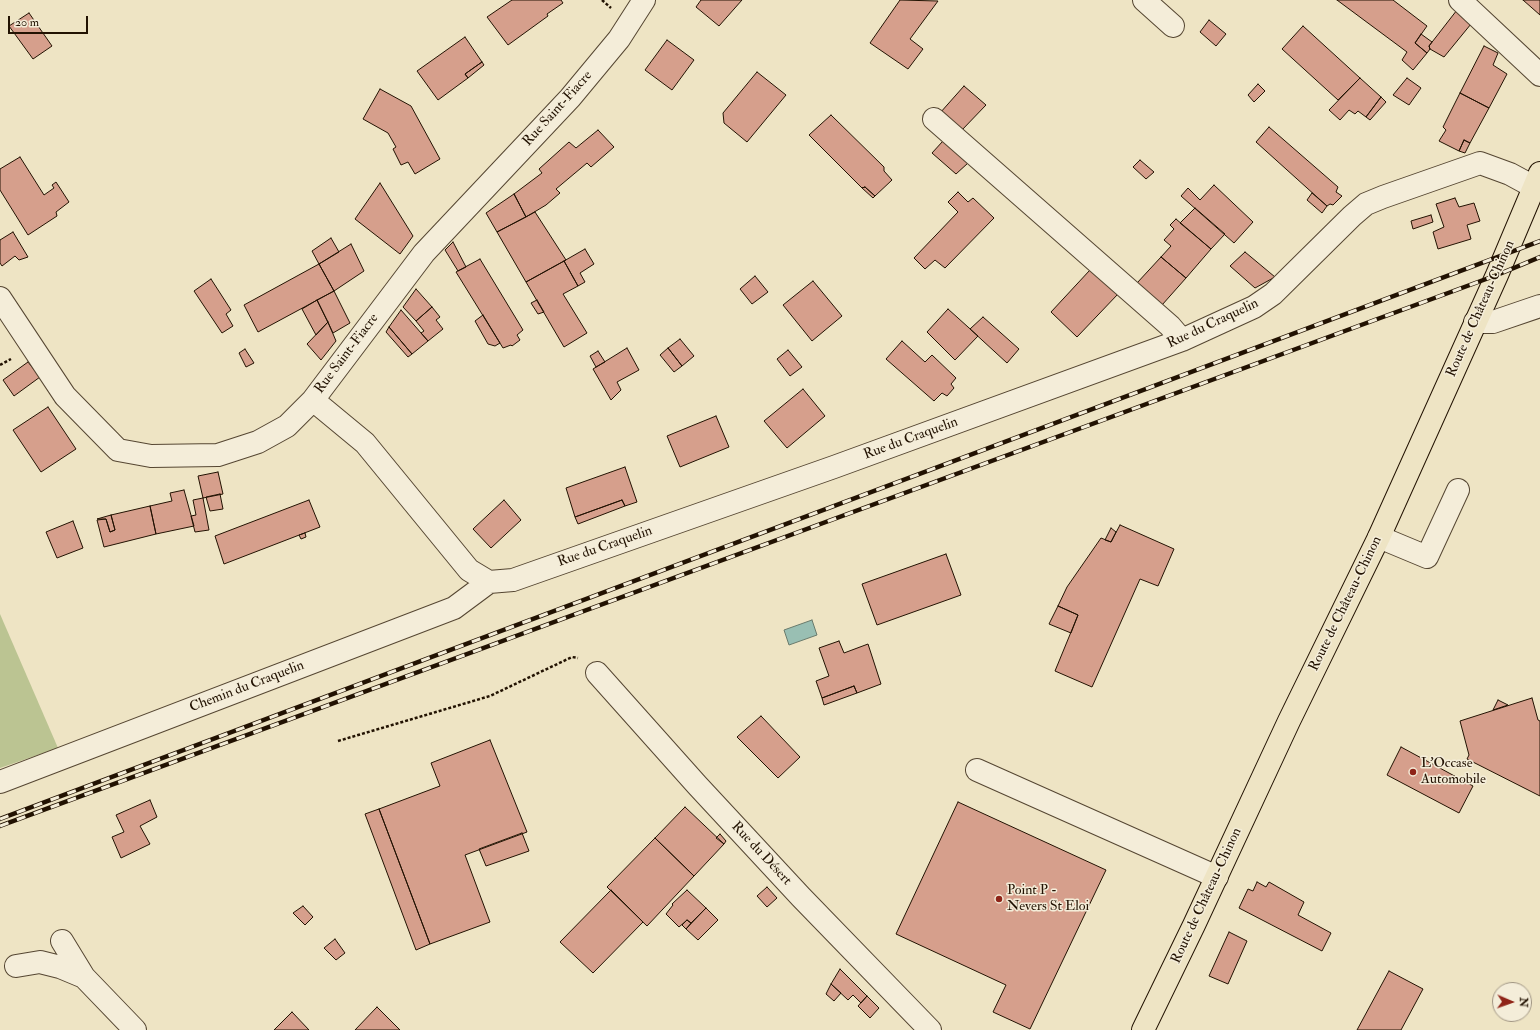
<!DOCTYPE html>
<meta charset="utf-8">
<style>
body{margin:0}
#map{position:relative;width:1540px;height:1030px;overflow:hidden;background:#eee4c4;font-family:"IM FELL Double Pica",serif}
canvas{display:block}
.north{position:absolute;left:1492px;top:982px;width:40px;height:40px;box-sizing:border-box;background:#f4edd9;border:1px solid #a09583;border-radius:50%;rotate:92deg;font-size:11px;font-weight:700;line-height:16px;text-align:center;color:#221202}
.north::after{content:'';display:block;margin:auto;width:14px;height:18px;background:#8f2418;clip-path:polygon(50% 0,100% 100%,50% 72%,0 100%)}
.scale{position:absolute;left:8px;top:16px;width:80px;height:18px;box-sizing:border-box;border:2px solid #221202;border-top:0;padding-left:5px;font-size:12px;line-height:14px;white-space:nowrap;color:#221202;-webkit-text-stroke:3px #f4edd9;paint-order:stroke}
</style>
<div id="map">
<canvas width="1540" height="1030"></canvas>
<div class="north">N</div>
<div class="scale">20 m</div>
</div>
<script>
const c = document.querySelector('canvas').getContext('2d');
c.lineJoin = 'round';
function fillPath(path, color) {
  c.fillStyle = color;
  c.fill(path, 'evenodd');
}
function toPath(rows) {
  const path = new Path2D();
  for (const r of rows) {
    path.moveTo(r[0], r[1]);
    for (let i = 2; i < r.length; i += 2) path.lineTo(r[i], r[i + 1]);
  }
  return path;
}
function strokePath(path, color, width, dash) {
  c.strokeStyle = color;
  c.lineWidth = width;
  c.lineCap = dash ? 'butt' : 'round';
  c.setLineDash(dash || []);
  c.stroke(path);
}
function write(font, color, halo, rows, align = 'center') {
  c.font = font + ' "IM FELL Double Pica",serif';
  c.lineWidth = 3;
  c.setLineDash([]);
  c.textBaseline = 'middle';
  c.strokeStyle = halo;
  c.fillStyle = color;
  for (const [text, x, y, turn = 0] of rows) {
    c.save();
    c.translate(x, y);
    c.rotate((+turn || 0) * Math.PI / 180);
    c.textAlign = isNaN(turn) ? turn : align;
    if (halo) c.strokeText(text, 0, 0);
    c.fillText(text, 0, 0);
    c.restore();
  }
}
const green = toPath([
 [0,614,58,748,0,768]
]);
const water = toPath([
 [812,620,817,635,789,645,784,630,812,620]
]);
const building = toPath([
 [512,0,561,0,563,3,547,14,548,16,508,45,487,17,512,0],
 [701,0,742,0,719,26,696,7,701,0],
 [900,0,938,1,910,39,923,49,908,69,870,43,900,0],
 [1337,0,1393,0,1427,26,1415,43,1427,53,1413,70,1402,60,1407,52,1337,0],
 [1523,0,1540,0,1540,15,1523,0],
 [1457,10,1471,24,1444,57,1430,49,1429,46,1457,10],
 [29,13,52,46,33,59,9,26,29,13],
 [1209,20,1226,34,1216,46,1200,32,1209,20],
 [1303,26,1360,78,1338,100,1282,49,1303,26],
 [1421,34,1432,42,1429,46,1430,49,1427,53,1415,43,1421,34],
 [465,37,482,62,465,74,468,78,438,100,417,71,465,37],
 [667,40,694,60,672,90,645,70,667,40],
 [1484,46,1498,53,1493,65,1507,74,1489,108,1460,93,1484,46],
 [482,62,484,65,468,78,465,74,482,62],
 [757,72,786,95,747,142,724,123,723,113,757,72],
 [1360,78,1381,97,1366,117,1358,111,1355,114,1349,110,1340,120,1329,110,1360,78],
 [1407,78,1421,88,1409,105,1393,95,1407,78],
 [1258,84,1265,91,1254,102,1248,95,1258,84],
 [964,86,986,105,961,131,940,113,964,86],
 [380,89,411,106,440,159,415,174,408,162,401,165,393,149,396,147,388,133,363,119,380,89],
 [1460,93,1489,108,1470,143,1464,140,1459,151,1439,141,1446,130,1443,127,1460,93],
 [1381,97,1386,102,1370,120,1366,117,1381,97],
 [831,115,884,167,884,171,892,180,875,196,865,187,862,188,809,135,831,115],
 [1269,127,1338,187,1336,192,1342,196,1333,205,1330,204,1327,206,1256,142,1269,127],
 [598,130,614,147,591,167,587,163,556,189,560,193,546,205,526,217,514,194,542,173,539,169,569,142,576,148,598,130],
 [1464,140,1470,143,1465,153,1459,151,1464,140],
 [943,141,968,163,956,174,932,153,943,141],
 [20,157,44,195,54,188,52,185,56,182,69,202,56,212,57,216,28,235,0,190,0,169,20,157],
 [1140,160,1154,172,1146,179,1133,167,1140,160],
 [380,183,413,236,400,254,355,219,380,183],
 [1214,185,1253,222,1234,243,1181,196,1188,188,1200,200,1214,185],
 [865,187,875,196,873,198,862,188,865,187],
 [958,192,968,202,973,198,994,218,945,268,935,260,925,269,914,258,958,212,948,202,958,192],
 [1312,193,1327,206,1322,213,1307,200,1312,193],
 [514,194,526,217,497,232,486,213,514,194],
 [1455,198,1459,207,1474,203,1480,221,1467,225,1471,239,1438,249,1433,232,1444,227,1436,204,1455,198],
 [1195,208,1225,234,1211,249,1180,223,1195,208],
 [535,212,566,260,526,282,497,232,535,212],
 [1431,215,1433,222,1413,229,1411,221,1431,215],
 [1176,219,1211,249,1186,278,1161,257,1171,246,1164,240,1174,229,1170,225,1176,219],
 [13,232,28,257,19,260,15,256,2,266,0,263,0,240,13,232],
 [331,238,339,252,319,264,312,251,331,238],
 [453,242,466,267,458,271,445,250,453,242],
 [351,244,364,271,334,291,319,264,351,244],
 [585,249,594,264,580,273,585,282,578,286,564,261,585,249],
 [1245,252,1275,277,1255,288,1230,266,1245,252],
 [1161,257,1186,278,1162,305,1137,283,1161,257],
 [480,259,523,330,517,335,520,340,512,346,511,345,503,348,456,272,480,259],
 [564,261,578,286,563,294,587,333,564,347,526,282,564,261],
 [319,264,334,291,258,332,244,305,319,264],
 [1090,270,1118,294,1077,337,1051,312,1090,270],
 [755,276,768,292,752,304,740,289,755,276],
 [211,279,231,310,226,314,233,326,222,333,194,291,211,279],
 [813,281,842,316,812,341,783,305,813,281],
 [416,289,432,307,416,321,403,307,416,289],
 [334,291,350,323,333,333,317,300,334,291],
 [317,300,328,322,316,335,302,309,317,300],
 [537,300,544,312,538,314,531,303,537,300],
 [432,307,440,317,436,320,443,329,428,341,421,333,424,331,416,321,432,307],
 [948,309,978,336,955,360,927,332,948,309],
 [401,310,428,341,412,354,389,327,401,310],
 [483,315,500,343,495,346,488,344,475,321,483,315],
 [983,317,1019,349,1007,363,970,329,983,317],
 [328,322,336,341,321,360,307,344,328,322],
 [389,327,412,354,408,357,386,332,389,327],
 [680,339,694,356,682,366,668,348,680,339],
 [902,341,925,362,932,355,956,378,951,384,954,388,947,396,942,393,934,401,886,359,902,341],
 [627,348,639,370,617,382,621,390,611,400,593,369,627,348],
 [668,348,682,366,674,372,660,355,668,348],
 [245,349,254,363,246,367,239,353,245,349],
 [788,350,802,367,790,376,777,359,788,350],
 [598,351,605,362,596,367,590,356,598,351],
 [28,362,40,377,14,396,3,380,28,362],
 [803,389,825,416,787,448,764,421,803,389],
 [48,407,76,449,41,472,13,430,48,407],
 [716,416,729,447,680,467,667,436,716,416],
 [625,467,637,502,625,506,622,500,575,517,566,488,625,467],
 [218,472,223,494,203,498,198,476,218,472],
 [184,490,194,526,156,534,150,506,172,501,170,493,184,490],
 [220,494,223,509,210,511,206,497,220,494],
 [203,498,209,530,195,532,191,516,196,515,193,500,203,498],
 [309,500,320,527,224,564,215,536,309,500],
 [504,500,521,520,491,548,473,529,504,500],
 [622,500,625,506,578,524,575,517,622,500],
 [150,506,156,534,104,547,97,520,106,519,110,532,115,530,111,515,150,506],
 [111,515,115,530,110,532,106,519,97,519,111,515],
 [73,521,83,548,57,558,46,532,73,521],
 [1120,525,1174,549,1158,586,1140,579,1092,687,1055,671,1078,615,1058,606,1067,587,1101,538,1111,542,1120,525],
 [1111,528,1116,532,1111,542,1105,540,1111,528],
 [305,533,306,537,301,539,299,535,305,533],
 [946,554,961,595,877,625,862,584,946,554],
 [1058,606,1078,615,1071,633,1049,624,1058,606],
 [839,641,844,653,868,644,881,684,857,693,854,686,822,698,816,681,829,676,819,648,839,641],
 [854,686,857,693,824,705,822,698,854,686],
 [1532,698,1538,720,1540,721,1540,796,1467,759,1469,755,1460,721,1532,698],
 [1498,700,1508,705,1493,710,1498,700],
 [761,716,800,757,778,778,737,737,761,716],
 [490,740,527,832,465,855,490,922,430,944,379,809,440,786,431,763,490,740],
 [1401,747,1473,786,1459,813,1387,775,1401,747],
 [150,800,157,817,140,826,150,844,121,858,112,837,124,832,116,815,150,800],
 [958,802,1106,870,1030,1029,993,1012,1006,985,896,934,958,802],
 [685,807,724,844,694,876,655,838,685,807],
 [379,809,430,944,416,950,365,814,379,809],
 [522,833,529,851,486,866,479,849,522,833],
 [720,834,726,841,724,844,716,838,720,834],
 [655,838,694,876,647,926,607,887,655,838],
 [1257,882,1266,887,1269,882,1304,902,1298,915,1331,933,1322,951,1239,908,1248,889,1253,891,1257,882],
 [767,887,777,898,767,907,757,896,767,887],
 [611,890,643,922,593,973,560,942,611,890],
 [687,890,706,908,691,923,687,920,679,927,666,914,673,905,672,904,687,890],
 [303,906,313,917,305,925,293,913,303,906],
 [706,908,718,920,698,940,686,929,706,908],
 [687,920,691,923,686,929,682,925,687,920],
 [1229,932,1247,941,1228,984,1209,976,1229,932],
 [335,939,345,953,336,960,324,948,335,939],
 [840,969,867,996,861,1003,853,995,848,1000,831,984,840,969],
 [1389,971,1423,989,1401,1030,1357,1030,1389,971],
 [831,984,841,993,834,1001,826,994,831,984],
 [867,996,879,1008,870,1018,858,1006,867,996],
 [377,1007,400,1030,355,1030,377,1007],
 [292,1012,309,1030,274,1030,292,1012]
]);
const path = toPath([
 [602,0,611,8],
 [0,365,11,359],
 [338,741,490,696,572,657,578,658]
]);
const minor = toPath([
 [1144,0,1173,26],
 [1460,0,1540,75],
 [934,119,1170,326,1182,340],
 [0,298,65,396,118,450,151,456,218,455,258,442,287,426,313,400,424,253,570,98,619,39,644,0],
 [1475,322,1493,322,1540,306],
 [313,400,365,443,469,570,489,582,513,580,834,467,1182,340,1254,307,1273,294,1352,216,1366,204,1383,197,1480,163,1510,174,1534,187],
 [1379,537,1427,557,1458,490],
 [597,673,697,785,801,897,930,1030],
 [977,770,1217,877],
 [0,782,454,608,489,582],
 [62,941,84,977,135,1030],
 [16,966,40,962,60,967,84,977]
]);
const major = toPath([
 [1143,1030,1194,925,1289,721,1379,537,1497,275,1540,173]
]);
const rail = toPath([
 [0,819,1540,241],
 [0,826,1497,275,1540,257]
]);
const markers = [
 [1413,772,4,"#8f2418"],
 [999,899,4,"#8f2418"]
];
const streetNames = [
 ["Rue Saint-Fiacre",558,109,-48],
 ["Route de Château-Chinon",1481,309,-66],
 ["Rue du Craquelin",1213,324,-25],
 ["Rue Saint-Fiacre",347,354,-53],
 ["Rue du Craquelin",911,439,-20],
 ["Rue du Craquelin",605,547,-19],
 ["Route de Château-Chinon",1346,604,-64],
 ["Chemin du Craquelin",247,687,-21],
 ["Rue du Désert",761,854,47],
 ["Route de Château-Chinon",1207,896,-65]
];
const poiNames = [
 ["L'Occase",1421,764],
 ["Automobile",1421,780],
 ["Point P -",1007,891],
 ["Nevers St Eloi",1007,907]
];
fillPath(green, '#bbc492');
fillPath(water, '#99bfb3');
strokePath(water, '#697a6c', 1);
fillPath(building, '#d69f8c');
strokePath(building, '#221202', 1);
strokePath(minor, '#554632', 24);
strokePath(major, '#221202', 24);
strokePath(path, '#221202', 2.5, [3, 2]);
strokePath(minor, '#f4edd9', 22);
strokePath(major, '#eee4c4', 22);
strokePath(rail, '#221202', 4.5);
strokePath(rail, '#f4edd9', 3, [9]);
for (const [x, y, r, color] of markers) {
  const dot = new Path2D();
  dot.arc(x, y, r, 0, 2 * Math.PI);
  c.fillStyle = color;
  c.fill(dot);
  strokePath(dot, '#f4edd9', 1.5);
}
write('14px', '#221202', '#f4edd9', streetNames);
write('14px', '#221202', '#f4edd9', poiNames, 'left');
</script>
